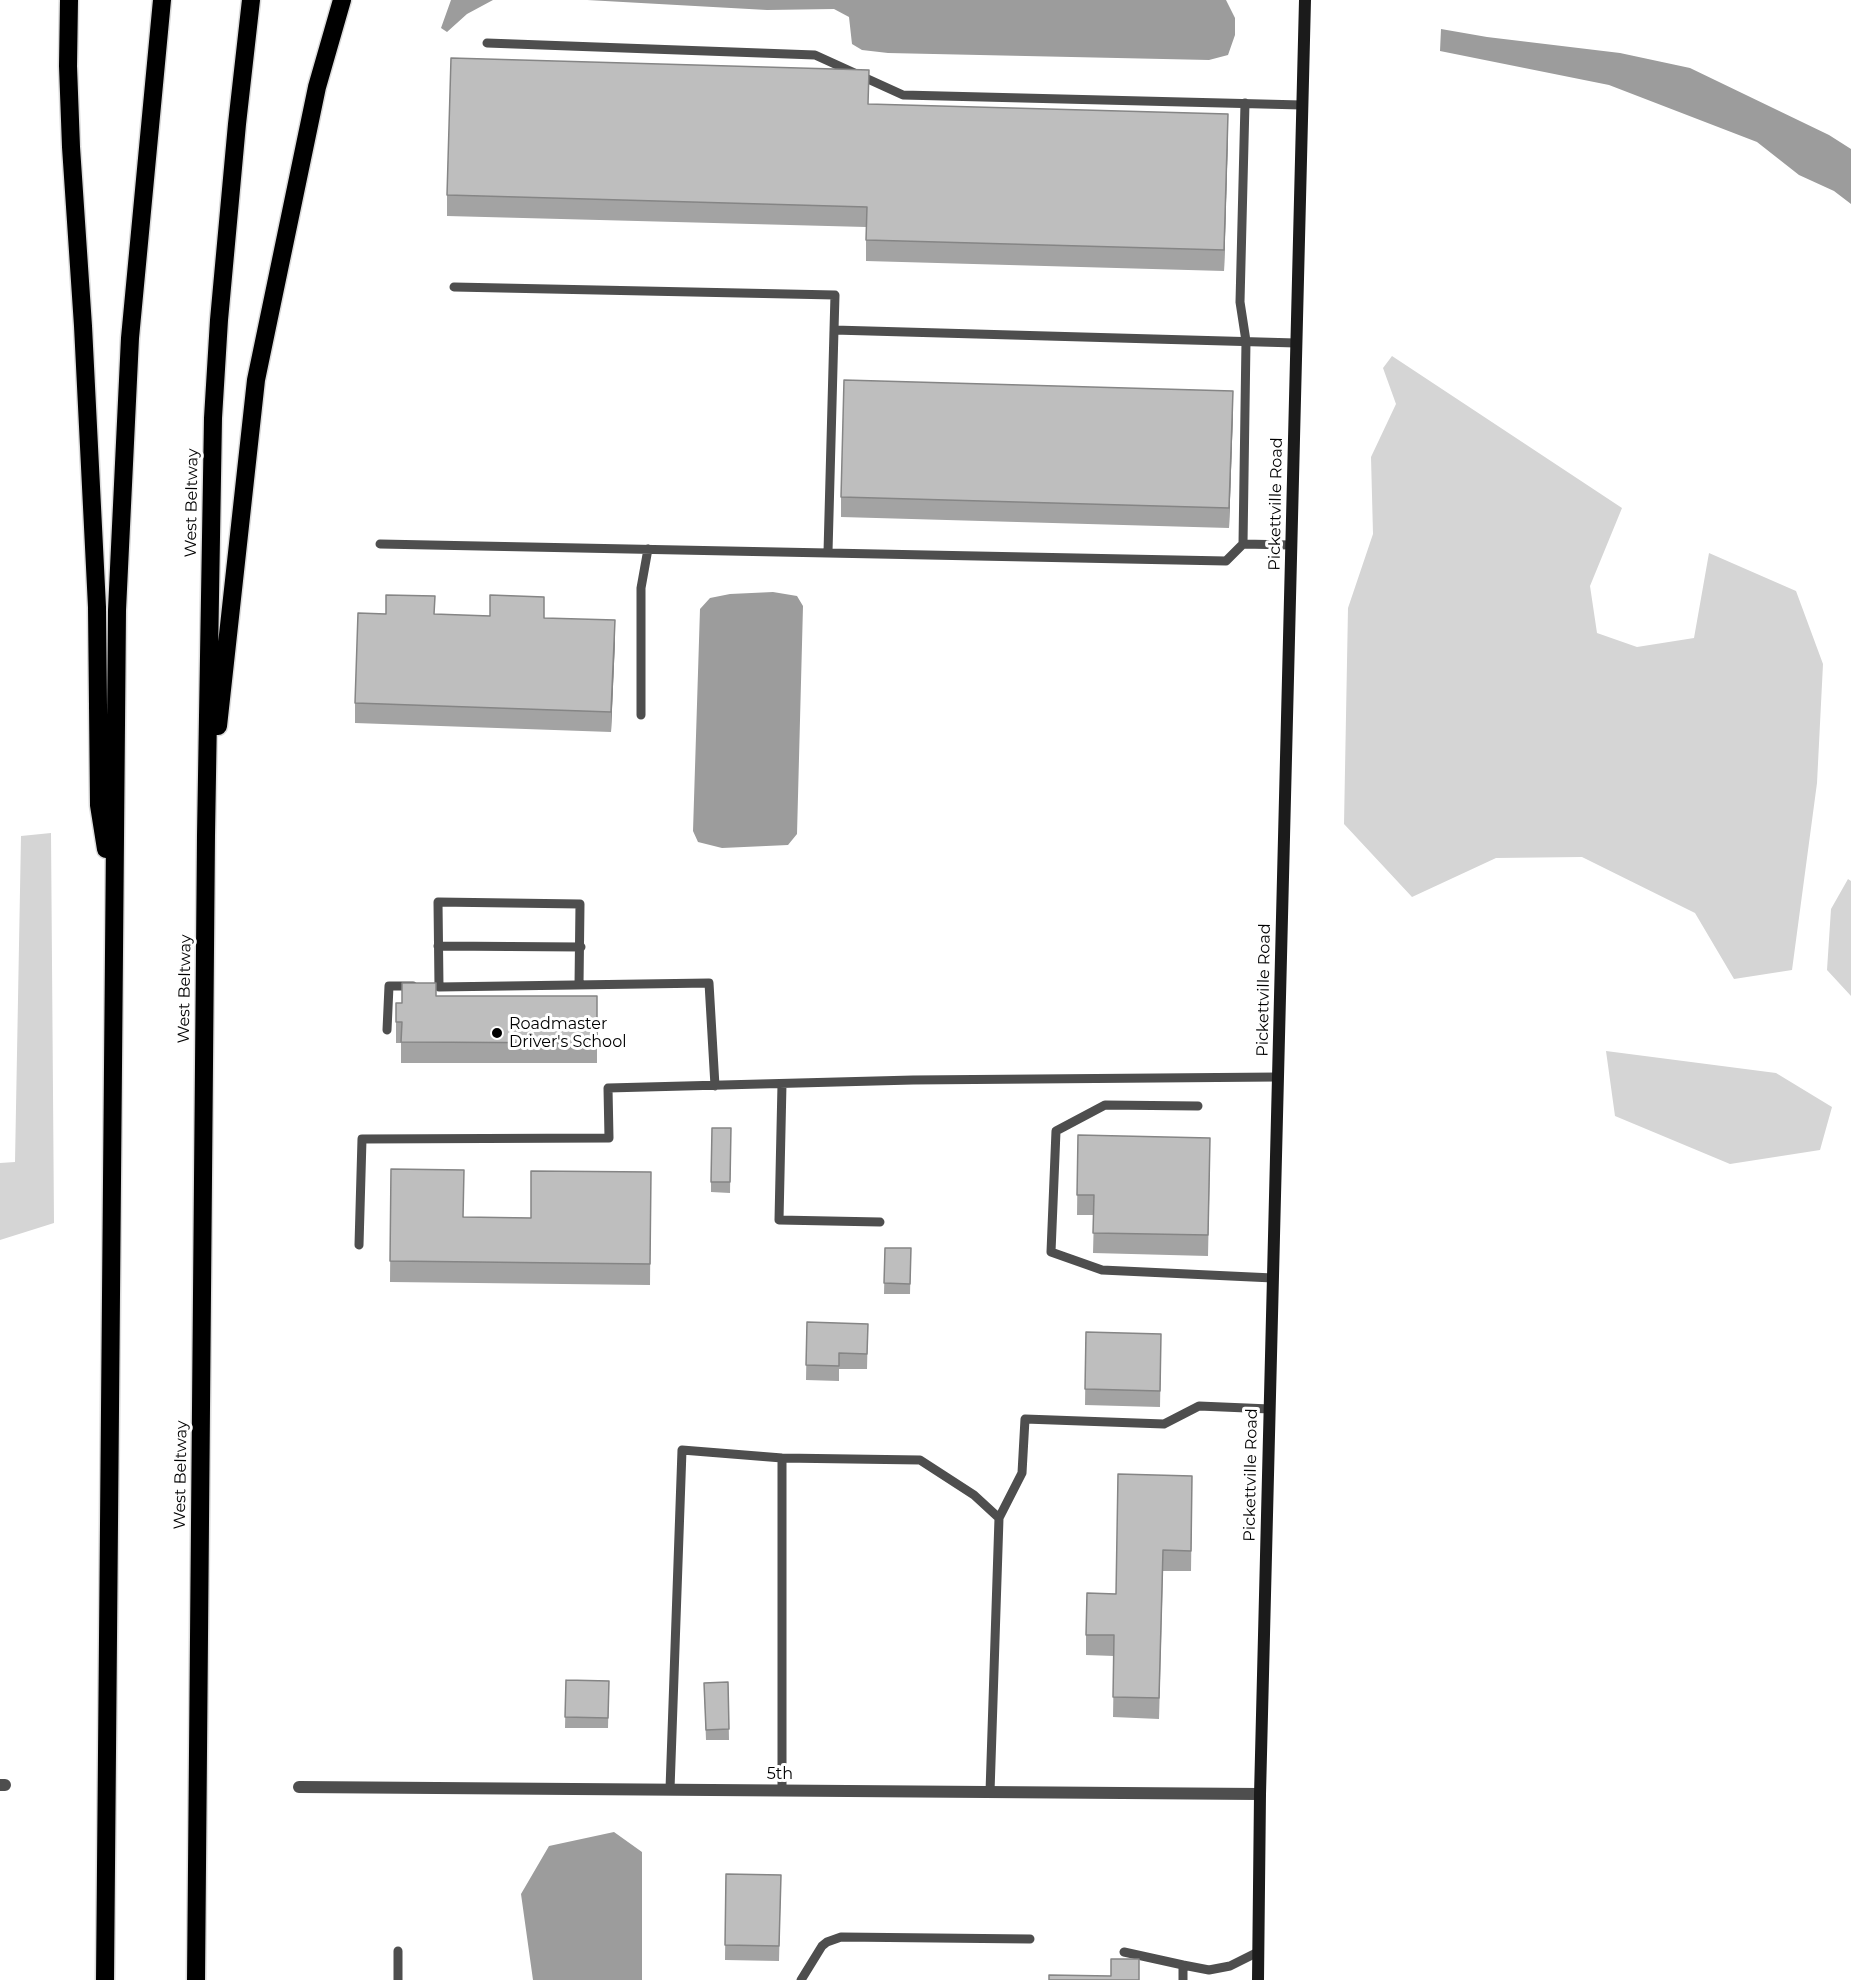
<!DOCTYPE html>
<style>
body{margin:0}
canvas{display:block;background:#fff}
</style>
<canvas width="1851" height="1980"></canvas>
<script>
const c = document.querySelector('canvas').getContext('2d');
c.lineJoin = 'round';
function fillPath(path, color) {
  c.fillStyle = color;
  c.fill(path, 'evenodd');
}
function toPath(rows) {
  const path = new Path2D();
  for (const r of rows) {
    path.moveTo(r[0], r[1]);
    for (let i = 2; i < r.length; i += 2) path.lineTo(r[i], r[i + 1]);
  }
  return path;
}
function strokePath(path, color, width, dash) {
  c.strokeStyle = color;
  c.lineWidth = width;
  c.lineCap = dash ? 'butt' : 'round';
  c.setLineDash(dash || []);
  c.stroke(path);
}
function write(font, color, halo, rows, align = 'center') {
  c.font = font + ' Montserrat,sans-serif';
  c.lineWidth = 6;
  c.setLineDash([]);
  c.textBaseline = 'middle';
  c.strokeStyle = halo;
  c.fillStyle = color;
  for (const [text, x, y, turn = 0] of rows) {
    c.save();
    c.translate(x, y);
    c.rotate((+turn || 0) * Math.PI / 180);
    c.textAlign = isNaN(turn) ? turn : align;
    if (halo) c.strokeText(text, 0, 0);
    c.fillText(text, 0, 0);
    c.restore();
  }
}
const green = toPath([
 [1392,356,1622,508,1590,586,1597,633,1637,647,1694,638,1709,553,1796,591,1823,664,1817,783,1792,970,1734,979,1695,913,1582,857,1496,858,1412,897,1344,824,1348,608,1373,534,1371,457,1396,404,1383,368],
 [51,833,54,1223,0,1240,0,1163,15,1162,21,836],
 [1848,879,1851,881,1851,996,1827,970,1831,909],
 [1606,1051,1776,1073,1832,1107,1820,1150,1730,1164,1615,1116]
]);
const water = toPath([
 [451,0,493,0,467,14,447,32,441,28],
 [587,0,1226,0,1235,18,1235,35,1228,55,1209,60,888,53,862,50,852,44,849,17,834,9,767,10],
 [1441,29,1487,37,1620,53,1690,68,1829,135,1851,149,1851,204,1834,191,1799,175,1757,142,1609,85,1440,51],
 [773,592,797,596,803,606,797,834,788,845,722,848,698,842,693,831,700,609,710,598,730,594],
 [614,1832,642,1852,642,1980,533,1980,521,1894,549,1846]
]);
const lane = toPath([
 [487,43,815,55,903,95,1302,105],
 [454,287,835,295,834,330,1296,343],
 [380,544,1226,561,1243,544,1291,545],
 [1243,544,1246,341,1240,302,1245,103],
 [828,552,834,330],
 [641,715,641,588,648,549],
 [438,946,581,947],
 [579,985,580,904,438,902,439,987,709,983,715,1086],
 [387,1030,389,986,413,986],
 [782,1084,779,1220,880,1222],
 [1198,1106,1105,1105,1056,1131,1051,1252,1102,1270,1273,1278],
 [359,1245,362,1139,609,1138,608,1088,913,1080,1278,1077],
 [782,1458,782,1790],
 [999,1518,1022,1473,1025,1419,1164,1424,1199,1406,1270,1409],
 [670,1789,682,1450,782,1458,920,1460,974,1495,999,1518,990,1792],
 [1124,1952,1183,1965],
 [398,1980,398,1951],
 [801,1980,822,1946,827,1942,841,1937,1030,1939],
 [1183,1980,1183,1965,1209,1970,1230,1966,1258,1952]
]);
const street = toPath([
 [0,1785,5,1785],
 [299,1787,1260,1794]
]);
const secondary = toPath([
 [1258,1980,1260,1794,1305,0]
]);
const highway = toPath([
 [69,0,68,66,71,147,83,326,97,607,99,805,106,849],
 [218,726,256,380,317,87,342,0],
 [105,1980,117,610,130,338,162,0],
 [196,1980,206,835,213,418,219,320,237,124,251,0]
]);
const wall = toPath([
 [869,104,1228,135,1224,271,866,261,866,227,447,216,447,195],
 [1233,412,1229,528,841,517,841,497],
 [435,614,544,618,615,641,611,732,355,723,355,703],
 [436,996,597,996,597,1063,401,1063,401,1043,396,1043,396,1003,402,1003],
 [731,1128,730,1193,711,1192,711,1182],
 [1078,1135,1210,1158,1208,1256,1093,1253,1094,1215,1077,1215],
 [391,1169,464,1217,531,1218,651,1172,650,1285,390,1282],
 [885,1248,911,1248,910,1294,884,1294],
 [807,1322,868,1324,867,1369,839,1369,839,1381,806,1380],
 [1086,1332,1161,1349,1160,1407,1085,1405],
 [1192,1497,1191,1571,1163,1571,1159,1719,1113,1717,1114,1656,1086,1655,1086,1635,1116,1594],
 [566,1680,609,1681,608,1728,565,1728],
 [728,1682,729,1740,706,1740,704,1683],
 [726,1874,781,1875,779,1961,725,1960]
]);
const shadedWall = toPath([
 [1228,114,1228,135,1224,271,1224,250],
 [1233,391,1233,412,1229,528,1229,508],
 [615,620,615,641,611,732,611,712]
]);
const building = toPath([
 [451,58,869,70,868,104,1228,114,1224,250,866,240,867,207,447,195,451,58],
 [844,380,1233,391,1229,508,841,497,844,380],
 [386,595,435,596,434,614,490,616,490,595,544,597,544,618,615,620,611,712,355,703,358,613,386,614,386,595],
 [402,983,436,983,436,996,597,996,597,1043,401,1042,402,1022,396,1022,396,1003,402,1003,402,983],
 [712,1128,731,1128,730,1182,711,1182,712,1128],
 [1078,1135,1210,1138,1208,1235,1093,1233,1094,1195,1077,1195,1078,1135],
 [391,1169,464,1170,463,1217,531,1218,531,1171,651,1172,650,1264,390,1261,391,1169],
 [885,1248,911,1248,910,1284,884,1283,885,1248],
 [807,1322,868,1324,867,1354,839,1353,839,1366,806,1365,807,1322],
 [1086,1332,1161,1334,1160,1391,1085,1389,1086,1332],
 [1118,1474,1192,1476,1191,1551,1163,1550,1159,1698,1113,1697,1114,1635,1086,1635,1087,1593,1116,1594,1118,1474],
 [566,1680,609,1681,608,1718,565,1717,566,1680],
 [728,1682,729,1729,706,1730,704,1683,728,1682],
 [726,1874,781,1875,779,1946,725,1945,726,1874],
 [1111,1959,1139,1959,1139,1980,1049,1980,1049,1975,1111,1976,1111,1959]
]);
const markers = [
 [497,1033,6,"#000"]
];
const streetNames = [
 ["West Beltway",192,503,-89],
 ["Pickettville Road",1276,504,-89],
 ["West Beltway",185,989,-89],
 ["Pickettville Road",1264,990,-89],
 ["West Beltway",181,1475,-89],
 ["Pickettville Road",1251,1475,-89],
 ["5th",780,1774]
];
const poiNames = [
 ["Roadmaster",509,1024],
 ["Driver's School",509,1042]
];
fillPath(green, '#d5d5d5');
fillPath(water, '#9c9c9c');
strokePath(highway, '#dbdbdb', 21);
strokePath(lane, '#4e4e4e', 9);
strokePath(street, '#4e4e4e', 12);
strokePath(secondary, '#1b1b1b', 12);
strokePath(highway, '#000', 18);
fillPath(wall, '#a3a3a3');
fillPath(shadedWall, '#858585');
fillPath(building, '#bebebe');
strokePath(building, '#858585', 1.5);
for (const [x, y, r, color] of markers) {
  const dot = new Path2D();
  dot.arc(x, y, r, 0, 2 * Math.PI);
  c.fillStyle = color;
  c.fill(dot);
  strokePath(dot, '#fff', 2);
}
write('16px', '#000', '#fff', streetNames);
write('16px', '#000', '#fff', poiNames, 'left');
</script>
